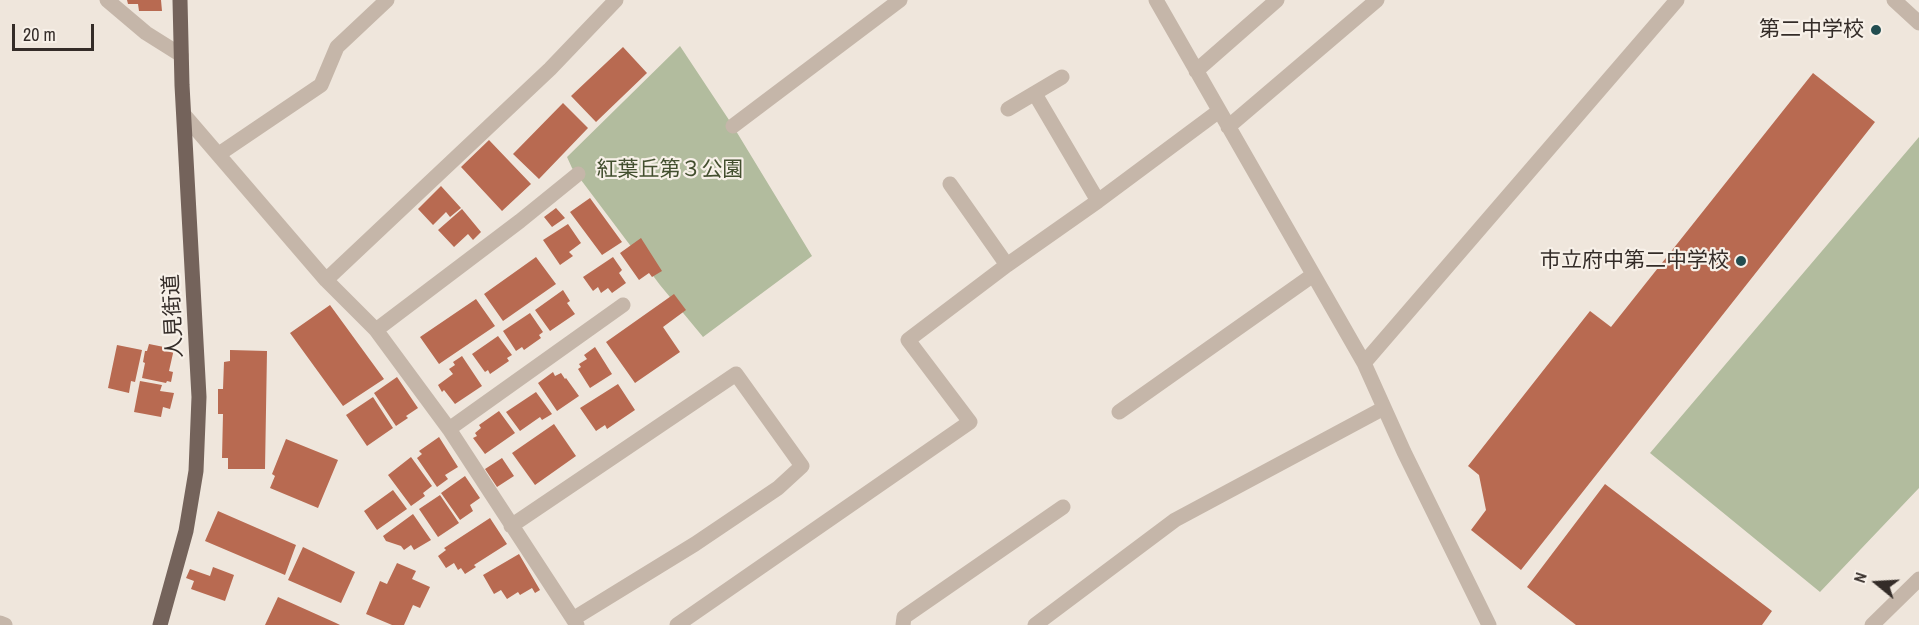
<!DOCTYPE html>
<meta charset="utf-8">
<style>
body{margin:0}
#map{position:relative;width:1919px;height:625px;overflow:hidden;background:#efe6dc;font-family:"Archivo Narrow",sans-serif}
canvas{display:block}
.north{position:absolute;left:1847px;top:553px;width:60px;height:60px;-webkit-text-stroke:4px #f7f0e8;paint-order:stroke;rotate:288deg;font-size:16px;font-weight:700;line-height:24px;text-align:center;color:#342c28}
.north::after{content:'';display:block;margin:auto;width:21px;height:27px;background:#342c28;clip-path:polygon(50% 0,100% 100%,50% 72%,0 100%)}
.scale{position:absolute;left:12px;top:24px;width:82px;height:27px;box-sizing:border-box;border:3px solid #342c28;border-top:0;padding-left:8px;font-size:18px;line-height:21px;white-space:nowrap;color:#342c28;-webkit-text-stroke:4px #f7f0e8;paint-order:stroke}
</style>
<div id="map">
<canvas width="1919" height="625"></canvas>
<div class="north">N</div>
<div class="scale">20 m</div>
</div>
<script>
const c = document.querySelector('canvas').getContext('2d');
c.lineJoin = 'round';
function fillPath(path, color) {
  c.fillStyle = color;
  c.fill(path, 'evenodd');
}
function toPath(rows) {
  const path = new Path2D();
  for (const r of rows) {
    path.moveTo(r[0], r[1]);
    for (let i = 2; i < r.length; i += 2) path.lineTo(r[i], r[i + 1]);
  }
  return path;
}
function strokePath(path, color, width, dash) {
  c.strokeStyle = color;
  c.lineWidth = width;
  c.lineCap = dash ? 'butt' : 'round';
  c.setLineDash(dash || []);
  c.stroke(path);
}
function write(font, color, halo, rows, align = 'center') {
  c.font = font + ' "Archivo Narrow","Noto Sans JP",sans-serif';
  c.lineWidth = 4.5;
  c.setLineDash([]);
  c.textBaseline = 'middle';
  c.strokeStyle = halo;
  c.fillStyle = color;
  for (const [text, x, y, turn = 0] of rows) {
    c.save();
    c.translate(x, y);
    c.rotate((+turn || 0) * Math.PI / 180);
    c.textAlign = isNaN(turn) ? turn : align;
    if (halo) c.strokeText(text, 0, 0);
    c.fillText(text, 0, 0);
    c.restore();
  }
}
const green = toPath([
 [680,46,733,126,812,256,703,337,660,285,572,168,567,157],
 [1919,137,1919,488,1820,592,1650,453]
]);
const building = toPath([
 [127,0,161,0,162,11,139,11,138,4,128,4],
 [623,47,647,73,596,122,571,96],
 [1813,73,1875,122,1521,570,1471,530,1486,510,1479,475,1468,466,1590,311,1611,327],
 [563,103,588,128,539,179,513,154],
 [489,140,531,184,502,211,461,167],
 [441,186,461,208,450,217,446,212,433,225,418,209],
 [590,198,622,242,602,255,570,212],
 [556,208,565,218,552,227,544,217],
 [462,209,481,232,473,240,468,234,454,247,438,230],
 [568,224,581,243,569,252,573,256,560,265,543,240],
 [641,238,662,271,652,277,649,273,639,280,620,253],
 [536,257,556,284,503,321,484,294],
 [613,257,622,270,619,273,626,283,612,293,608,288,601,293,598,287,593,291,583,277],
 [563,290,570,301,567,303,575,314,550,331,535,310],
 [674,294,686,310,663,327,680,352,635,383,606,342],
 [476,299,495,326,439,364,420,337],
 [330,305,384,379,343,406,290,333],
 [530,313,543,332,539,335,541,338,524,350,522,347,516,351,503,331],
 [498,336,512,355,507,358,509,361,490,374,488,370,485,372,472,354],
 [149,344,174,349,169,371,173,372,171,382,167,381,166,383,142,378,145,363,143,362,145,351,147,351],
 [117,345,142,350,135,382,131,381,129,393,108,388],
 [595,347,612,374,590,388,578,369,581,367,579,364,587,359,584,355],
 [230,350,267,351,265,469,228,469,228,458,222,458,223,414,218,414,218,389,223,389,224,362,230,361],
 [462,356,482,386,455,404,444,390,442,392,438,385,453,374,449,369,455,365,453,362],
 [553,372,555,376,561,373,565,379,566,378,579,396,557,411,538,383],
 [397,377,418,408,406,416,408,418,396,426,374,393],
 [140,381,162,385,160,391,174,393,170,409,163,407,161,417,134,412],
 [618,384,635,410,607,429,605,425,596,431,580,408],
 [536,392,552,414,542,420,540,417,520,431,506,412],
 [373,397,393,428,367,446,346,415],
 [499,411,515,433,485,454,473,438,477,436,475,433,481,428,479,425],
 [554,424,576,456,535,485,512,453],
 [439,437,458,467,445,475,448,479,437,487,417,458,422,454,419,451],
 [286,439,338,460,318,508,270,488,275,476,272,474],
 [411,457,432,486,423,493,425,496,411,506,388,475],
 [502,458,514,476,497,487,485,469],
 [465,476,480,498,470,505,473,511,460,520,441,493],
 [1605,484,1772,611,1762,625,1576,625,1527,587],
 [393,490,407,509,377,530,364,511],
 [440,495,459,523,438,537,419,509],
 [218,511,296,545,285,575,205,541],
 [413,514,431,540,414,550,411,545,404,550,401,546,386,541,383,536],
 [490,518,507,544,474,565,476,567,465,574,461,568,458,570,454,563,446,568,438,556,446,550,444,548],
 [303,547,355,572,341,603,288,580],
 [519,554,540,590,535,593,532,588,520,595,518,592,507,599,501,590,494,594,483,575],
 [397,563,416,571,412,579,430,587,420,608,413,605,404,625,392,625,366,614,380,581,387,584],
 [213,567,234,575,225,601,191,589,194,581,186,578,190,569,210,576],
 [278,597,336,623,340,625,265,625]
]);
const minor = toPath([
 [107,0,146,33,181,55],
 [1156,0,1364,363,1404,452,1489,625],
 [1894,0,1919,23],
 [1196,71,1277,0],
 [1035,94,1098,201],
 [1008,109,1062,77],
 [185,116,326,280,376,330,449,429,577,625],
 [733,126,900,0],
 [1228,127,1377,0],
 [219,154,321,85,337,47,387,0],
 [950,184,1007,265],
 [326,280,550,69,616,0],
 [376,330,520,221,578,174],
 [1364,363,1677,0],
 [1119,412,1313,275],
 [449,429,623,305],
 [511,526,736,374,802,466,778,488,695,544,573,619],
 [0,623,5,625],
 [677,625,970,422,908,340,1007,265,1098,201,1219,111],
 [903,625,904,617,1063,507],
 [1035,625,1175,520,1384,408],
 [1872,625,1919,579]
]);
const major = toPath([
 [160,625,186,531,196,471,199,397,182,85,180,0]
]);
const markers = [
 [1876,30,6,"#224d50"],
 [1741,261,6,"#224d50"]
];
const poiNames = [
 ["第二中学校",1864,30],
 ["市立府中第二中学校",1729,261]
];
const parkNames = [
 ["紅葉丘第３公園",670,170]
];
const streetNames = [
 ["人見街道",174,316,-93]
];
fillPath(green, '#b2bc9e');
fillPath(building, '#b86a51');
strokePath(minor, '#c5b6a9', 15);
strokePath(major, '#74635b', 15);
for (const [x, y, r, color] of markers) {
  const dot = new Path2D();
  dot.arc(x, y, r, 0, 2 * Math.PI);
  c.fillStyle = color;
  c.fill(dot);
  strokePath(dot, '#f7f0e8', 2);
}
write('21px', '#342c28', '#f7f0e8', poiNames, 'right');
write('21px', '#434f2f', '#f7f0e8', parkNames);
write('21px', '#342c28', '#f7f0e8', streetNames);
</script>
